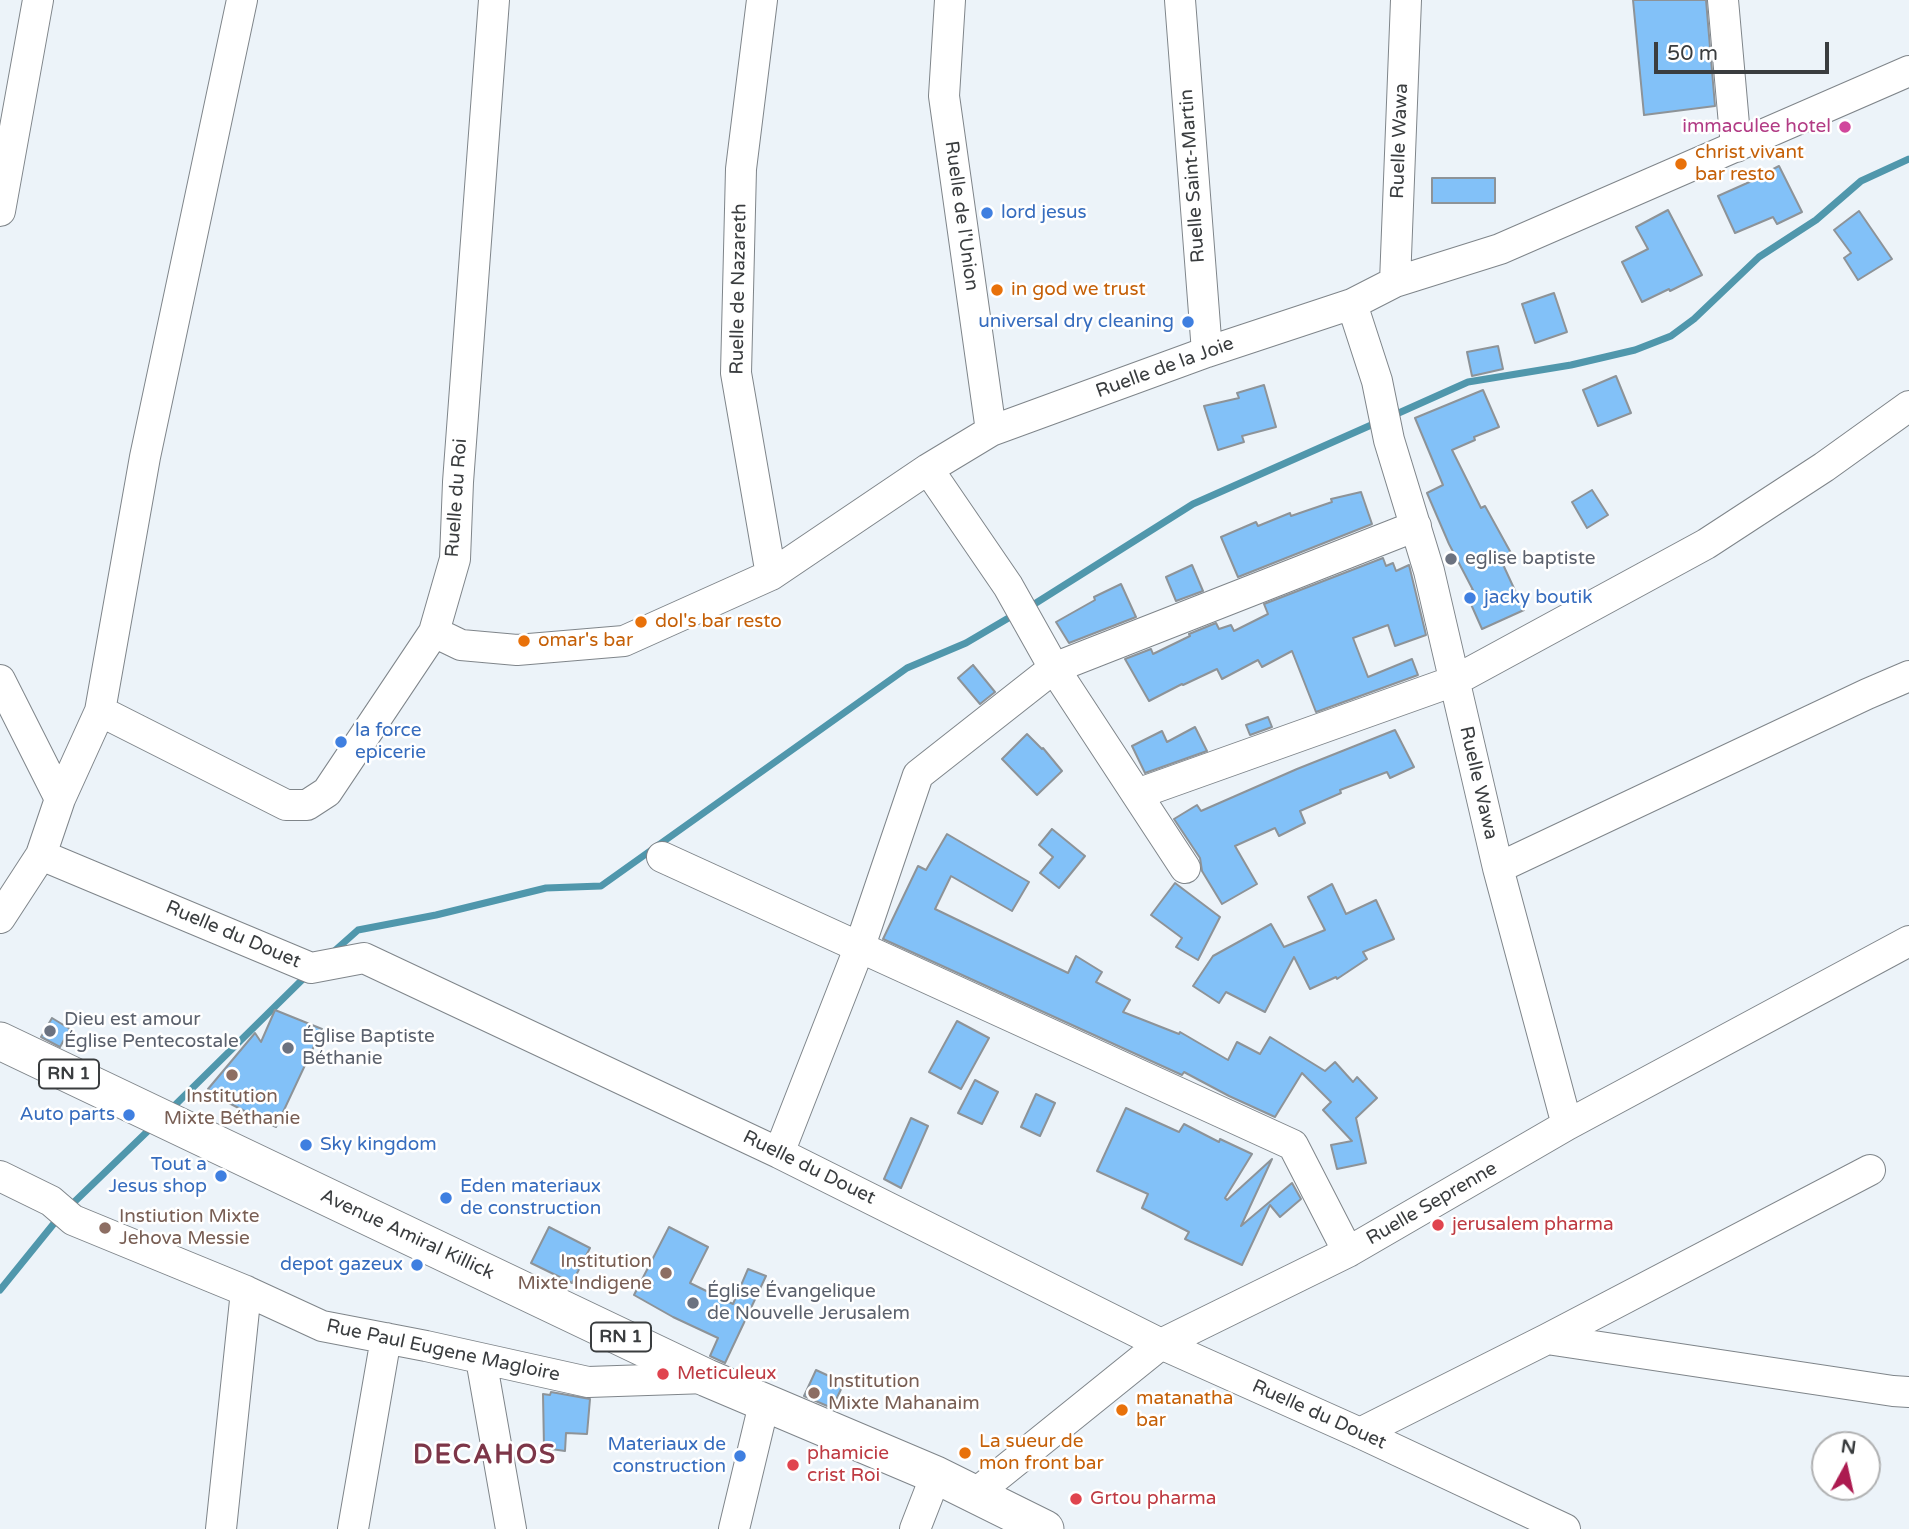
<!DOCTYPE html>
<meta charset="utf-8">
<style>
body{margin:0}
#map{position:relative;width:1909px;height:1529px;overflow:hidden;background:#ecf3f9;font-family:"Varela Round",sans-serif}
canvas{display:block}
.north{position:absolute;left:1811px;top:1431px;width:70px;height:70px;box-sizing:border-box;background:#fff;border:2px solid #b0b1b2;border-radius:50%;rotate:8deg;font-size:19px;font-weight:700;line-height:28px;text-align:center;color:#3a3d3f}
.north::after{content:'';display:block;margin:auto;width:24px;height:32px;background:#ac1b50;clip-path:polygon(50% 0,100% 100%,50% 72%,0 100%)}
.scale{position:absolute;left:1654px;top:42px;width:175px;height:32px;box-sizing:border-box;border:4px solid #3a3d3f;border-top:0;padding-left:9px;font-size:21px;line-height:24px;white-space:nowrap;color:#3a3d3f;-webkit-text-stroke:5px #fff;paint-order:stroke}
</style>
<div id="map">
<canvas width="1909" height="1529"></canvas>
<div class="north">N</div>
<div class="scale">50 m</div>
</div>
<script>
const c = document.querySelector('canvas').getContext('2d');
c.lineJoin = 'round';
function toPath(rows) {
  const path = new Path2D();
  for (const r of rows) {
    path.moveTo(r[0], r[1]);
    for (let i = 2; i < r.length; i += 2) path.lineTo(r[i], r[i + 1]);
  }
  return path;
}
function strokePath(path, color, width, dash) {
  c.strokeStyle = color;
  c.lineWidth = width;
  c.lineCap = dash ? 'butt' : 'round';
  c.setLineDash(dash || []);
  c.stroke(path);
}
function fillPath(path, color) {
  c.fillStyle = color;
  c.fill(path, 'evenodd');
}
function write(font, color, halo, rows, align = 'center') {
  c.font = font + ' "Varela Round",sans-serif';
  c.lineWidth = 5;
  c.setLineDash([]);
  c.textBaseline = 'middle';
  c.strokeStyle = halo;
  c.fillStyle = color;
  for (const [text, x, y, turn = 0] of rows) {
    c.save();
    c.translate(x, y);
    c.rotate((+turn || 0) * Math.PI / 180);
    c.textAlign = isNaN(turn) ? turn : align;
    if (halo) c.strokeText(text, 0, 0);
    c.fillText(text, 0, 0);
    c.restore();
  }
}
const stream = toPath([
 [1392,416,1468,382,1571,365,1635,350,1671,336,1694,319,1759,257,1816,220,1861,181,1909,159],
 [1028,608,1193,504,1378,422],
 [331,954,358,930,436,915,546,888,601,886,907,668,966,643,1017,613],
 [169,1111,308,974],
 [68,1208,153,1126],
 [0,1290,60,1216]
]);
const building = toPath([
 [1633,0,1706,0,1715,106,1644,115,1633,0],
 [1779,166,1802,212,1777,224,1773,217,1735,233,1718,196,1754,180,1754,179,1779,166],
 [1432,178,1495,178,1495,203,1432,203,1432,178],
 [1668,210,1702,275,1670,291,1669,289,1642,302,1622,262,1648,249,1636,227,1668,210],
 [1859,211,1892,259,1858,280,1844,258,1851,253,1834,230,1859,211],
 [1554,293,1567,332,1535,343,1522,304,1554,293],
 [1498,346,1503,369,1472,376,1467,352,1498,346],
 [1616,376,1631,413,1598,426,1583,390,1616,376],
 [1264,385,1276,427,1242,436,1244,442,1218,450,1204,406,1239,398,1237,393,1264,385],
 [1483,390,1499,427,1474,437,1475,440,1452,450,1481,508,1485,506,1511,553,1500,558,1524,610,1482,629,1466,593,1473,590,1449,544,1427,493,1443,485,1415,418,1483,390],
 [1592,490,1608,515,1587,528,1572,502,1592,490],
 [1361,492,1372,524,1238,577,1221,537,1256,522,1258,526,1290,513,1291,516,1332,502,1331,499,1361,492],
 [1383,558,1386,566,1393,563,1396,571,1409,565,1426,635,1395,646,1388,625,1353,638,1368,677,1412,659,1418,675,1316,712,1292,651,1262,667,1258,660,1222,679,1217,669,1183,685,1182,684,1149,701,1125,659,1151,649,1153,654,1190,636,1189,634,1216,623,1219,629,1231,625,1234,631,1268,614,1264,604,1383,558],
 [1192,565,1203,591,1176,601,1166,577,1192,565],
 [1121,584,1136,617,1069,643,1056,622,1095,600,1094,597,1121,584],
 [973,665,995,692,980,704,958,678,973,665],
 [1268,717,1272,727,1250,735,1246,725,1268,717],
 [1195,727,1207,751,1145,773,1132,746,1162,731,1167,742,1195,727],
 [1395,730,1414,767,1390,778,1387,772,1340,790,1341,793,1300,811,1305,823,1279,836,1275,828,1235,846,1257,884,1222,904,1202,871,1200,858,1174,819,1197,805,1201,811,1297,769,1395,730],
 [1027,734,1042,749,1043,748,1062,771,1037,795,1002,759,1027,734],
 [1052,829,1085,856,1059,888,1040,873,1053,857,1039,845,1052,829],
 [947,834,1029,882,1012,911,951,876,935,909,1068,973,1076,956,1102,972,1096,982,1130,1000,1123,1012,1179,1034,1180,1032,1228,1060,1237,1042,1260,1054,1270,1037,1325,1071,1335,1062,1353,1082,1357,1077,1377,1098,1356,1118,1366,1163,1337,1169,1331,1145,1352,1141,1323,1110,1331,1102,1302,1073,1275,1117,1229,1096,1184,1072,1182,1075,883,939,918,866,926,870,947,834],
 [1175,883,1220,917,1198,960,1176,947,1182,938,1151,915,1175,883],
 [1332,884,1346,914,1376,900,1394,939,1363,952,1367,959,1337,979,1336,977,1310,989,1294,957,1265,1012,1226,992,1219,1003,1193,986,1213,956,1271,924,1284,947,1325,930,1308,897,1332,884],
 [275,1010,322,1029,276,1127,217,1097,208,1089,255,1033,261,1042,275,1010],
 [52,1018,70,1029,60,1047,41,1037,52,1018],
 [957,1021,989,1038,961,1089,929,1072,957,1021],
 [975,1080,998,1092,982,1124,958,1113,975,1080],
 [1036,1094,1055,1103,1040,1136,1021,1127,1036,1094],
 [1126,1108,1179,1132,1184,1124,1219,1142,1220,1139,1252,1154,1225,1198,1227,1200,1272,1159,1241,1226,1292,1183,1301,1199,1280,1217,1270,1205,1242,1265,1185,1239,1189,1232,1142,1208,1148,1194,1097,1171,1126,1108],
 [911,1118,928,1126,901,1188,884,1179,911,1118],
 [549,1227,590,1248,572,1283,531,1263,549,1227],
 [669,1227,708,1247,690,1283,733,1304,748,1269,766,1276,725,1363,710,1356,718,1338,673,1317,634,1295,669,1227],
 [816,1370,844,1383,832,1408,804,1396,816,1370],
 [551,1392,590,1399,587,1434,566,1433,565,1451,544,1448,543,1394,550,1395,551,1392]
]);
const minor = toPath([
 [762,0,741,169,736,373,771,575],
 [950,0,944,96,991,431],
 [1180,0,1207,352],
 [1723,0,1736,147],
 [0,211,38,0],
 [1395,282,1406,0],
 [1352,304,1377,381,1389,440,1429,571,1498,868,1567,1125],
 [928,469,1008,586,1054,668,1185,868],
 [434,632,461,645,517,650,624,641,771,575,928,469,991,431,1207,352,1352,304,1395,282,1500,249,1909,71],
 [0,680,60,799],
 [100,711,286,805,307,805,327,792,434,632,455,559,458,482,494,0],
 [1137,794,1454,681,1706,544,1824,467,1909,406],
 [41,855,311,968,364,958,779,1153,1161,1344,1360,1433,1565,1529],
 [662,857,1293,1145,1348,1252],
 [1498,868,1867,694,1909,676],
 [0,918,41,855,60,799,100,711,145,457,242,0],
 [779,1153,860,946,918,775,1054,668,1416,526],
 [0,1176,51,1201,73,1220,246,1291,322,1326,426,1346,588,1382,707,1378],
 [1547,1339,1893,1391,1909,1392],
 [481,1359,511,1529],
 [1360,1433,1547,1339,1870,1170],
 [975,1494,1161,1344,1348,1252,1567,1125,1909,941],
 [221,1529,246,1291],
 [353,1529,386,1338],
 [734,1529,764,1404],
 [915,1529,936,1475]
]);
const major = toPath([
 [0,1041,707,1378,936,1475,1045,1529]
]);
const markers = [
 [1845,127,7,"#d1479c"],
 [1681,164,7,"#e8710a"],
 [987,213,7,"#3f7fe0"],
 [997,290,7,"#e8710a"],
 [1188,322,7,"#3f7fe0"],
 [1451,559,7,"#6b7280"],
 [1470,598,7,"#3f7fe0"],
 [641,622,7,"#e8710a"],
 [524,641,7,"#e8710a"],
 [341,742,7,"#3f7fe0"],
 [50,1031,7,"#6b7280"],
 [288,1048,7,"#6b7280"],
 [232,1075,7,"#8d6e63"],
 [129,1115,7,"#3f7fe0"],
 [306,1145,7,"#3f7fe0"],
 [221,1176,7,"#3f7fe0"],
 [446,1198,7,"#3f7fe0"],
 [1438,1225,7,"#e0444e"],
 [105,1228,7,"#8d6e63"],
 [417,1265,7,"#3f7fe0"],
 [666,1273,7,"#8d6e63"],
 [693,1303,7,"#6b7280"],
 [663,1374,7,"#e0444e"],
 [814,1393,7,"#8d6e63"],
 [1122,1410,7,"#e8710a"],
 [965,1453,7,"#e8710a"],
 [740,1456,7,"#3f7fe0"],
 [793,1465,7,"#e0444e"],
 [1076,1499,7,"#e0444e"]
];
const shields = [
 [69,1074,60],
 [621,1337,60]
];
const shieldNames = [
 ["RN 1",69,1074],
 ["RN 1",621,1337]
];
const hotelNames = [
 ["immaculee hotel",1831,127]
];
const streetNames = [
 ["Ruelle Wawa",1400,141,-88],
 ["Ruelle Saint-Martin",1193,176,-94],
 ["Ruelle de l'Union",961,216,82],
 ["Ruelle de Nazareth",739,289,-89],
 ["Ruelle de la Joie",1165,368,-20],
 ["Ruelle du Roi",457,498,-86],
 ["Ruelle Wawa",1478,783,77],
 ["Ruelle du Douet",233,935,23],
 ["Ruelle du Douet",809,1168,26],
 ["Ruelle Seprenne",1432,1204,-30],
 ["Avenue Amiral Killick",407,1235,25],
 ["Rue Paul Eugene Magloire",443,1351,12],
 ["Ruelle du Douet",1319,1415,24]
];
const foodNames = [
 ["christ vivant",1695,153],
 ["bar resto",1695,175],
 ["in god we trust",1011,290],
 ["dol's bar resto",655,622],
 ["omar's bar",538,641],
 ["matanatha",1136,1399],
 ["bar",1136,1421],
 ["La sueur de",979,1442],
 ["mon front bar",979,1464]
];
const shopNames = [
 ["lord jesus",1001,213],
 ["universal dry cleaning",1174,322,"right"],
 ["jacky boutik",1484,598],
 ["la force",355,731],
 ["epicerie",355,753],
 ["Auto parts",115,1115,"right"],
 ["Sky kingdom",320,1145],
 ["Tout a",207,1165,"right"],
 ["Jesus shop",207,1187,"right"],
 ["Eden materiaux",460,1187],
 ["de construction",460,1209],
 ["depot gazeux",403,1265,"right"],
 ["Materiaux de",726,1445,"right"],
 ["construction",726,1467,"right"]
];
const worshipNames = [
 ["eglise baptiste",1465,559],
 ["Dieu est amour",64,1020],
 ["Église Pentecostale",64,1042],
 ["Église Baptiste",302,1037],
 ["Béthanie",302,1059],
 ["Église Évangelique",707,1292],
 ["de Nouvelle Jerusalem",707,1314]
];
const educationNames = [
 ["Institution",232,1097,"center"],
 ["Mixte Béthanie",232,1119,"center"],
 ["Instiution Mixte",119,1217],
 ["Jehova Messie",119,1239],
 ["Institution",652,1262,"right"],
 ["Mixte Indigene",652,1284,"right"],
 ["Institution",828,1382],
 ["Mixte Mahanaim",828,1404]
];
const healthNames = [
 ["jerusalem pharma",1452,1225],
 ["Meticuleux",677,1374],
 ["phamicie",807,1454],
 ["crist Roi",807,1476],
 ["Grtou pharma",1090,1499]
];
const districtNames = [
 ["DECAHOS",485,1456]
];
strokePath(stream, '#5097ac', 7);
fillPath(building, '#82c1f8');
strokePath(building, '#8d9398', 2);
strokePath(minor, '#7f858a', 32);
strokePath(major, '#7f858a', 39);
strokePath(minor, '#fff', 30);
strokePath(major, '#fff', 37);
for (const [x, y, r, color] of markers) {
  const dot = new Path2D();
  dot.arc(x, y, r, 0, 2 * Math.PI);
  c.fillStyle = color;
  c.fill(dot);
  strokePath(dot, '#fff', 2.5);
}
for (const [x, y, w] of shields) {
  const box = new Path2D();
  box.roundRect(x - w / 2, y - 14.5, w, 29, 5);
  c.fillStyle = '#fff';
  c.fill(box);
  strokePath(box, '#3a3d3f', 2);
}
write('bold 18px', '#3a3d3f', null, shieldNames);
write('19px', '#b23c85', '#fff', hotelNames, 'right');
write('19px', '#3a3d3f', '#fff', streetNames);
write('19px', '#c56008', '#fff', foodNames, 'left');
write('19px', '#366cbe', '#fff', shopNames, 'left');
write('19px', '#5b616d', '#fff', worshipNames, 'left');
write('19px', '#785e54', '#fff', educationNames, 'left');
write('19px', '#be3a42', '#fff', healthNames, 'left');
c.letterSpacing = '2px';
write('bold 26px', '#7d3648', '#fff', districtNames);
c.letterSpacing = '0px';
</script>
